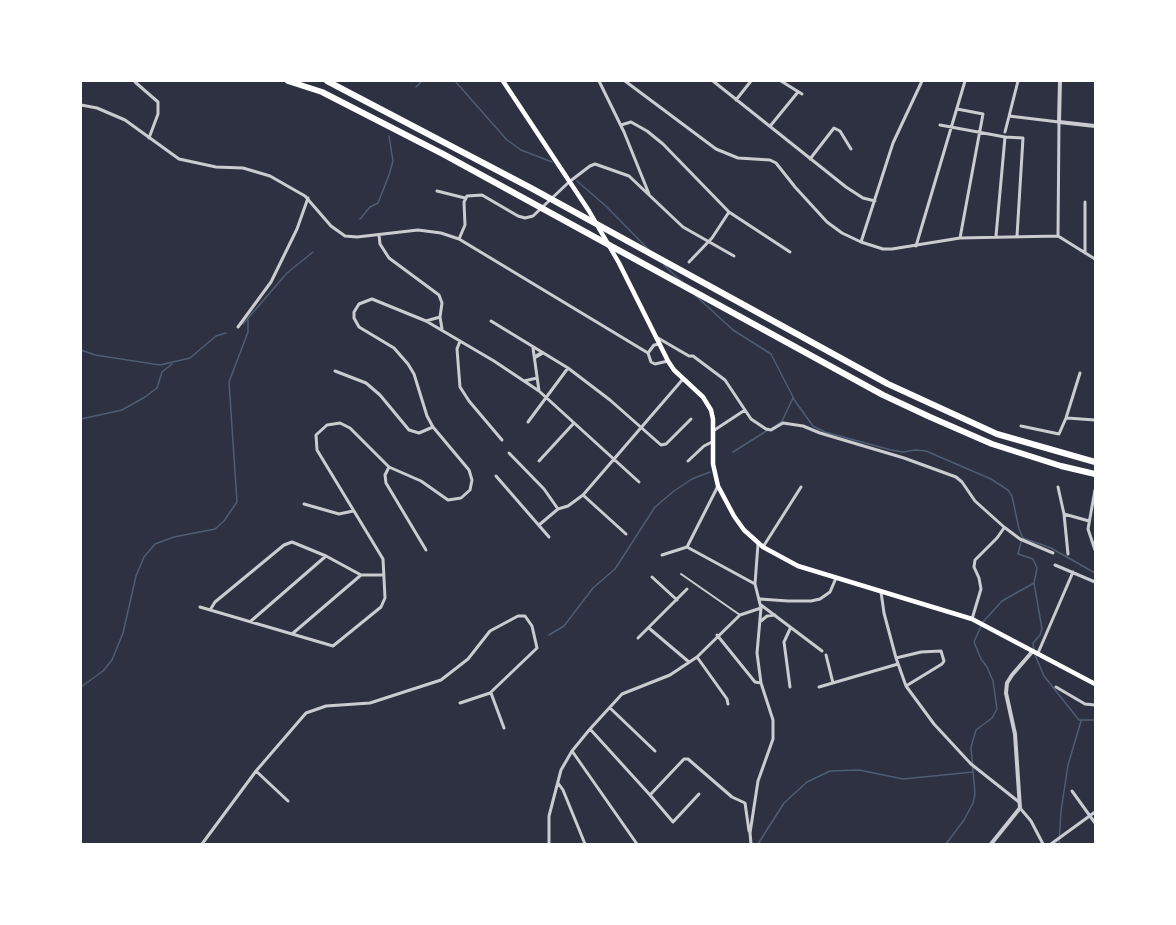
<!DOCTYPE html>
<style>
body{margin:0}
#map{position:relative;width:1176px;height:925px;overflow:hidden;background:#2d3142;font-family:"Source Serif 4",serif}
canvas{display:block}
.frame{position:absolute;inset:0;border:82px solid #fff;pointer-events:none}
</style>
<div id="map">
<canvas width="1176" height="925"></canvas>
<div class="frame"></div>
</div>
<script>
const c = document.querySelector('canvas').getContext('2d');
c.lineJoin = 'round';
function toPath(rows) {
  const path = new Path2D();
  for (const r of rows) {
    path.moveTo(r[0], r[1]);
    for (let i = 2; i < r.length; i += 2) path.lineTo(r[i], r[i + 1]);
  }
  return path;
}
function strokePath(path, color, width, dash) {
  c.strokeStyle = color;
  c.lineWidth = width;
  c.lineCap = dash ? 'butt' : 'round';
  c.setLineDash(dash || []);
  c.stroke(path);
}
const stream = toPath([
 [455,81,507,140,521,150,552,162],
 [416,87,422,81],
 [577,181,607,207,648,249],
 [360,219,370,207,378,203,389,175,393,161,389,136],
 [664,265,682,282],
 [696,296,733,330,771,354,795,401,813,426,825,432,891,450,903,452,915,450,926,451,991,479,1008,490,1012,496,1019,529,1023,538,1051,548,1095,573],
 [243,324,287,273,313,252],
 [81,350,95,355,160,365,190,358,216,336,226,333],
 [81,419,122,410,145,397,157,388,162,372,172,364],
 [772,428,782,421,793,398],
 [733,452,768,430],
 [1021,542,1018,554,1033,559,1037,568,1034,583,1042,629,1040,635,1033,643,1034,650],
 [983,622,1002,601,1034,583],
 [549,635,564,626,593,588,615,569,655,507,674,491,692,479,710,472],
 [1035,655,1044,676,1079,720,1095,720],
 [81,687,103,671,112,660,123,633,136,576,144,557,155,544,174,537,215,529,224,521,237,502,229,382,248,332,248,320],
 [758,844,784,803,807,782,830,771,859,770,903,779,973,772],
 [946,844,964,820,973,803,975,794,971,747,976,730,992,718,997,709,993,681,987,667,981,659,974,642,981,626],
 [1059,844,1061,811,1068,765,1081,721]
]);
const pedestrian = toPath([
 [681,574,740,615]
]);
const minor = toPath([
 [599,81,624,132,649,194],
 [625,81,716,149,738,158,770,160,776,163,795,187,827,222,842,233,861,242,883,249,892,249,960,238,1058,236,1095,259],
 [713,81,846,187,863,198,875,201],
 [781,81,802,94],
 [135,82,158,102,158,114,149,138],
 [736,100,751,81],
 [81,105,97,108,125,120,179,159,216,167,243,168,270,176,305,196,331,226,345,236,357,237,418,230,441,233,459,239,648,353],
 [957,109,983,114,960,238],
 [1009,116,1059,122,1058,236],
 [621,125,631,122,647,131,663,144,729,212,790,252],
 [771,125,798,92],
 [940,125,1005,137],
 [1005,132,1018,81],
 [810,159,834,128,840,131,851,149],
 [437,191,465,198],
 [1085,202,1085,253],
 [996,236,1005,137,1023,138,1017,236],
 [459,239,465,225,464,202,467,196,482,195,518,216,525,218,533,216,569,182,590,166,595,164,629,176,683,227,734,256],
 [861,242,893,143,922,81],
 [916,246,965,81],
 [689,262,712,238,729,212],
 [440,317,442,329],
 [426,321,494,361,539,391,639,482],
 [491,321,568,368,610,400,661,445,666,444,691,419],
 [238,327,271,282,297,229,308,198],
 [658,338,689,356,693,356,725,380,751,419,766,429,771,430,783,423,803,426,820,433,904,458,956,477,962,482,975,501,1004,527,1020,539,1053,553],
 [460,341,457,349,460,387,469,401,502,440],
 [533,348,539,391],
 [648,353,651,362,655,364,668,361],
 [648,353,654,345,660,344],
 [335,371,366,383,380,395,409,430,419,433,433,427],
 [524,381,537,378],
 [1067,418,1095,420],
 [528,422,568,368],
 [1021,426,1059,434,1066,418,1080,373],
 [713,431,745,410],
 [509,453,544,489,558,509],
 [539,461,574,423],
 [688,461,704,446,712,442],
 [389,467,385,475,386,483,426,550],
 [496,476,549,537],
 [1058,487,1064,514,1089,521],
 [1095,490,1088,529,1095,550],
 [583,495,626,534],
 [304,504,339,514,353,511],
 [1064,514,1068,554],
 [539,525,558,509,568,506,583,495,683,379],
 [687,547,755,584],
 [763,547,801,487],
 [662,555,687,547,718,486],
 [1055,565,1095,582],
 [652,577,677,600],
 [881,592,884,613,896,658,906,686,934,724,971,764,1019,802],
 [760,599,788,601,811,601,820,599,830,592,836,578],
 [761,605,822,651],
 [200,607,333,646,381,607,385,598,383,559,317,450,316,435,327,425,340,423,350,428,389,467,421,481,448,500,461,498,470,490,472,480,469,470,433,427,427,416,414,374,408,364,394,348,359,327,354,318,354,312,359,304,372,299,426,321,440,317,442,303,439,295,389,258,380,244,379,235],
 [210,610,215,602,284,545,292,542,326,556,361,575,382,575],
 [972,619,981,589,979,578,974,567,975,560,997,538,1004,528],
 [251,621,326,556],
 [761,621,767,616,775,615],
 [650,629,689,662],
 [292,634,361,575],
 [717,635,755,682,761,683],
 [638,638,687,589],
 [1038,653,1073,572],
 [826,655,833,683],
 [697,657,727,699,728,704],
 [896,658,921,652,941,651,944,661,942,664,906,686],
 [790,687,784,642,790,629],
 [819,687,898,664],
 [1056,687,1085,704,1095,705],
 [491,693,504,728],
 [610,708,655,751],
 [590,729,650,795,684,759,688,759,732,797,745,803,749,831],
 [572,751,637,844],
 [256,771,288,801],
 [558,783,563,790,585,844],
 [1072,791,1095,823],
 [650,795,673,822,699,794],
 [1020,808,1031,821,1043,844],
 [202,844,256,771,306,713,326,706,370,703,441,680,468,659,490,631,518,616,525,616,532,626,537,648,490,693,460,703],
 [549,844,549,816,561,770,572,751,590,729,622,694,670,675,697,657,740,615,761,608],
 [751,844,750,833,758,781,773,739,773,720,761,683,757,653,761,608,755,584,758,544],
 [1051,844,1095,812]
]);
const tertiary = toPath([
 [1060,81,1059,122,1095,126],
 [535,357,542,353],
 [991,844,1020,808,1015,734,1006,693,1007,683,1012,675,1032,652]
]);
const secondary = toPath([
 [503,81,589,211,619,263,668,361,674,370,703,397,711,410,713,419,713,464,718,486,734,516,744,530,763,547,798,566,972,619,1095,684]
]);
const motorway = toPath([
 [288,81,322,92,443,154,883,395,930,417,992,444,1061,466,1095,474],
 [327,81,531,188,888,384,997,434,1095,462]
]);
strokePath(stream, '#4f5d75', 1.5);
strokePath(pedestrian, '#caccd0', 2);
strokePath(minor, '#caccd0', 3);
strokePath(tertiary, '#caccd0', 4);
strokePath(secondary, '#fff', 4.5);
strokePath(motorway, '#fff', 6);
</script>
